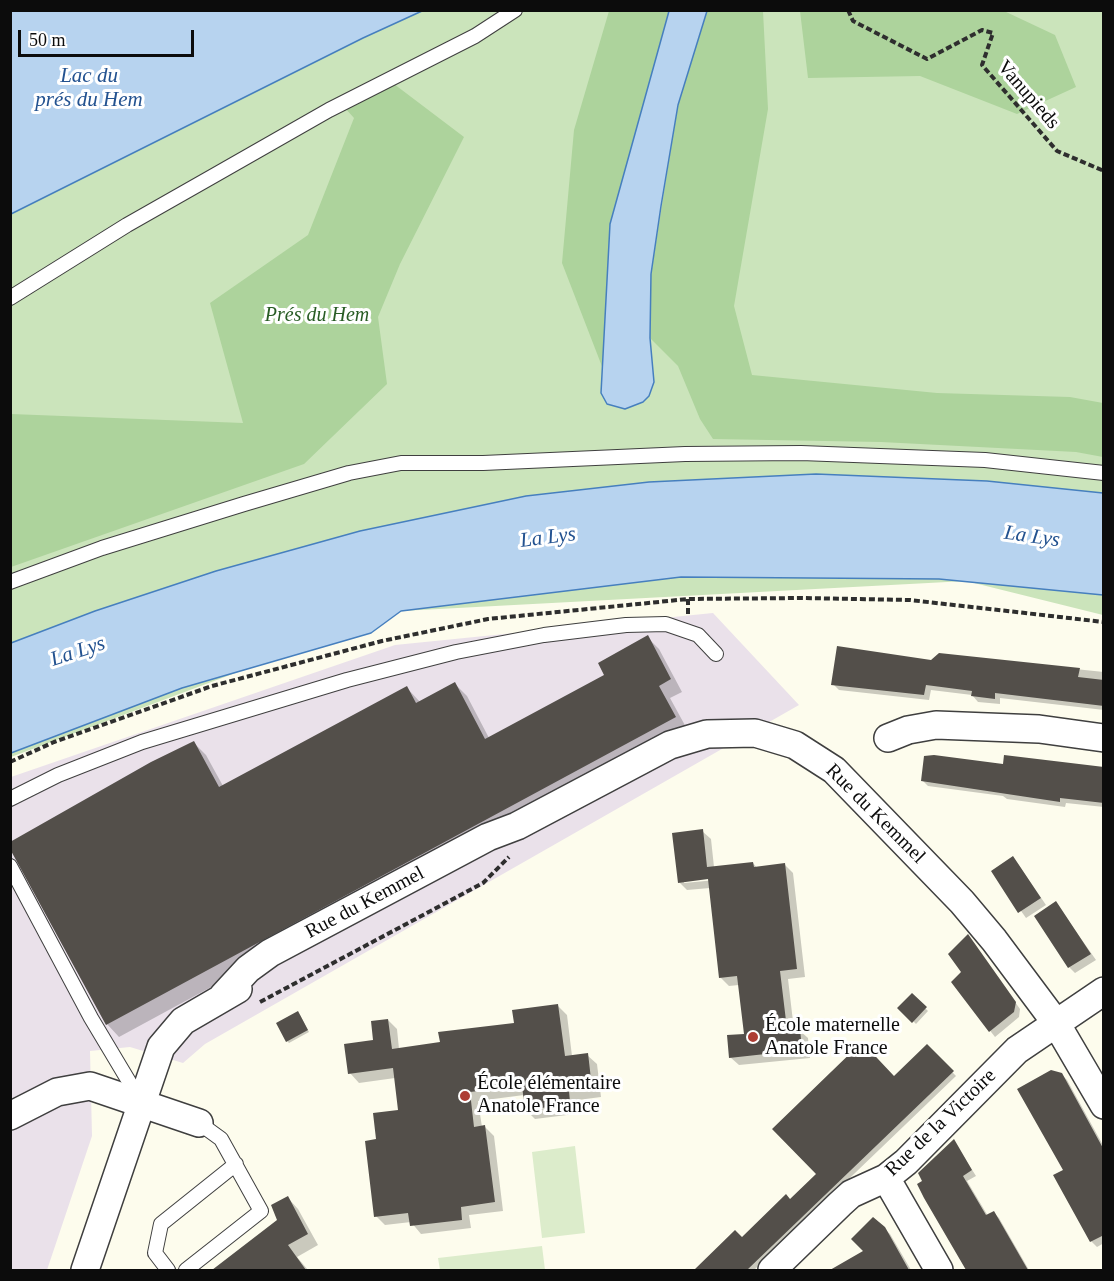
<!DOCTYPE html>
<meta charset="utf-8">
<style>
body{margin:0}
#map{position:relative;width:1114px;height:1281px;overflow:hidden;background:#fdfced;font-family:"Times New Roman",serif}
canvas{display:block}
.frame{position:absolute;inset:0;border:12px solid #0c0c0c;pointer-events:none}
.scale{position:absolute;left:18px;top:30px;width:176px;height:27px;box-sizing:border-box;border:3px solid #0c0c0c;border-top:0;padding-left:8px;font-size:18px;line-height:21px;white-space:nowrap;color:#0c0c0c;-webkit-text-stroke:4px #fff;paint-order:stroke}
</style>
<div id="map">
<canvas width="1114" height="1281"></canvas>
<div class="frame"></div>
<div class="scale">50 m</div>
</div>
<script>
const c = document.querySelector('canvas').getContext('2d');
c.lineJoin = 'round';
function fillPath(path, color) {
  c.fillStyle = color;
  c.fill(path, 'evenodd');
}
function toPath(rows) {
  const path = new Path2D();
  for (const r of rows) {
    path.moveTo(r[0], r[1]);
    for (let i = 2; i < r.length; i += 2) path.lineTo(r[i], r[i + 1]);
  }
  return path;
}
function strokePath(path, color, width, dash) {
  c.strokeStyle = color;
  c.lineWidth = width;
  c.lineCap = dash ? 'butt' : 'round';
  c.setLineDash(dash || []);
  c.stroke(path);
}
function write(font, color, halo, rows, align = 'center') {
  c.font = font + ' "Times New Roman",serif';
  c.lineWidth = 6;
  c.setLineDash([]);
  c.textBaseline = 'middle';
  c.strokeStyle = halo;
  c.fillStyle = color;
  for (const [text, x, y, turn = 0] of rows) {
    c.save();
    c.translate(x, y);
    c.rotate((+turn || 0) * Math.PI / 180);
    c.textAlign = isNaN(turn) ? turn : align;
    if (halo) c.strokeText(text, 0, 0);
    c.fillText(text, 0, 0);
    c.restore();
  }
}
const industrial = toPath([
 [713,613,799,705,205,1044,183,1063,130,1047,90,1051,92,1136,47,1270,11,1270,11,777,395,645]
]);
const green = toPath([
 [11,11,1103,11,1103,615,966,581,401,611,11,757]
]);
const forest = toPath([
 [609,11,669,11,649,89,607,306,603,369,562,263,574,130],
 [707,11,763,11,768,109,734,306,752,375,937,393,1070,397,1103,403,1103,457,1076,452,881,442,713,439,700,419,678,366,650,338,651,274,678,105],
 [800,11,1004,11,1055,35,1076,87,1017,114,920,76,808,78],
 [394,84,464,137,400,264,378,317,387,384,304,464,11,567,11,414,243,423,210,303,308,235,354,118,345,108]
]);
const pitch = toPath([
 [575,1146,585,1233,542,1238,532,1152],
 [542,1246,545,1270,440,1270,438,1258]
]);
const water = toPath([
 [10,11,11,10,422,11,363,38,11,214,10,11],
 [669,11,707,11,678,105,661,206,651,274,650,338,654,382,649,396,643,402,625,409,607,404,601,393,610,224,669,11],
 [816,474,987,481,1103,493,1103,595,939,579,681,577,401,611,371,633,182,688,11,753,11,643,95,611,216,571,360,531,526,496,649,482,816,474]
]);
const shadow = toPath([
 [647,637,659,649,682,692,670,698,687,729,119,1037,107,1024,10,846,194,743,206,755,223,786,407,688,420,702,455,684,467,696,489,738,606,676],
 [940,655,1104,672,1104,710,1000,698,1000,704,978,702,972,695,931,690,929,700,839,690,833,684,932,662],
 [1005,765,1104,768,1104,807,1066,803,1065,807,1007,799,1003,796,928,786,922,780],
 [702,831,711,839,714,867,753,863,757,868,785,865,793,873,805,977,788,979,794,1030,799,1030,808,1038,810,1058,739,1065,730,1057,745,1035,739,985,729,986,720,977,710,888,687,890,679,882],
 [715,877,716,880,684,883,684,880],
 [1018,864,1046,905,1026,918,993,871],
 [1056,903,1096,960,1075,973,1069,967],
 [968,936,1020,1009,1019,1017,995,1037,953,983,963,972],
 [912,995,928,1011,916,1024,900,1008],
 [558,1006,567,1015,572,1056,587,1055,597,1064,601,1097,578,1100,579,1112,575,1114,535,1119,526,1110,524,1095,478,1101,482,1127,485,1127,494,1136,503,1211,469,1215,471,1228,421,1234,411,1222,385,1225,376,1216,378,1141,399,1111,395,1078,359,1083,350,1073,388,1020,397,1029,399,1049,441,1044,516,1024],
 [300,1015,309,1032,289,1043,287,1041],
 [927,1046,956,1076,754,1270,696,1270,735,1232,742,1239,790,1201,818,1174,894,1078],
 [1061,1074,1067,1080,1104,1147,1104,1243,1097,1247,1091,1241,1065,1170],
 [954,1141,976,1176,967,1181,988,1216,994,1213,999,1218,1029,1270,968,1270,919,1185,924,1181],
 [288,1198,298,1209,318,1245,297,1257,308,1270,215,1270,279,1220],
 [874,1219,890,1234,911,1270,845,1270,842,1265,865,1252]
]);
const building = toPath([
 [648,635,671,679,659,686,676,717,106,1025,10,849,10,842,151,762,194,741,219,787,407,686,416,703,455,682,485,739,604,675,598,663],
 [837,646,931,660,939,653,1080,668,1078,677,1104,680,1104,706,995,693,995,699,971,696,972,691,926,685,924,695,831,685],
 [934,755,1003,764,1004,755,1104,767,1104,803,1060,798,1060,802,921,781,924,756],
 [703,829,707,867,753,862,754,867,785,863,797,969,780,971,787,1029,800,1028,802,1050,729,1058,727,1035,744,1034,737,976,719,978,708,879,678,883,672,833],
 [1013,856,1041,898,1018,913,991,871],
 [1056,901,1091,954,1068,968,1034,916],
 [968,934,1016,1002,1014,1012,989,1032,951,982,961,972,948,954],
 [912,993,927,1007,912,1023,897,1008],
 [558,1004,565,1056,588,1053,592,1088,569,1091,570,1102,565,1105,525,1110,522,1086,470,1092,474,1127,485,1125,495,1202,461,1207,462,1220,410,1226,408,1213,374,1217,365,1141,376,1139,373,1113,398,1110,393,1068,348,1074,344,1044,373,1040,371,1021,388,1019,392,1049,440,1042,438,1032,514,1023,512,1010],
 [298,1011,308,1030,286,1042,276,1023],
 [862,1042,894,1076,927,1044,954,1071,747,1270,694,1270,735,1230,742,1237,786,1194,790,1199,816,1174,772,1129],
 [1051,1070,1062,1073,1104,1150,1104,1235,1090,1242,1053,1175,1063,1170,1017,1089],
 [954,1139,972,1170,963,1176,986,1215,994,1211,1028,1270,966,1270,924,1198,917,1184,922,1181,918,1173],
 [288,1196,308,1234,288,1245,306,1270,212,1270,277,1220,271,1205],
 [873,1217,885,1227,909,1270,830,1270,863,1251,851,1239]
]);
const path = toPath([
 [848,10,853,21,927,59,982,30,993,33,982,65,1057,151,1104,171],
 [688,599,688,614],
 [10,762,54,742,212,686,382,641,488,619,688,599,801,598,910,600,1104,622],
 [260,1002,483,883,509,857]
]);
const lane = toPath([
 [10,298,127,225,215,175,329,110,475,36,515,10],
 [10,582,102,548,244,504,349,473,401,463,483,463,685,454,801,453,985,460,1104,473],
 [10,799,58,775,142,742,347,680,456,652,544,635,626,625,666,624,698,635,716,654],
 [10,866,91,1018,140,1100],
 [168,1270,155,1253,161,1224,236,1164],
 [186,1270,261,1211,221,1139,199,1123]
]);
const street = toPath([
 [888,738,908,730,936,725,1039,729,1104,738],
 [223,996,248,969,270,953,488,837,517,826,670,745,707,734,755,733,795,745,834,770,962,902,994,940,1056,1023,1104,1105],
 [10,1116,57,1092,90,1086,199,1123],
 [886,1178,939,1270],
 [85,1270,161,1047,183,1021,238,989],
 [772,1270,840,1204,851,1194,886,1178,906,1162,1017,1050,1104,991]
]);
const markers = [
 [753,1037,6,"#ad3d34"],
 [465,1096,6,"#ad3d34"]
];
const streetNames = [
 ["Vanupieds",1028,95,49],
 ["Rue du Kemmel",875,814,45],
 ["Rue du Kemmel",365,903,-28],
 ["Rue de la Victoire",941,1123,-44]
];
const parkNames = [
 ["Prés du Hem",317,316]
];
const poiNames = [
 ["École maternelle",765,1026],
 ["Anatole France",765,1049],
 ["École élémentaire",477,1084],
 ["Anatole France",477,1107]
];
const waterNames = [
 ["Lac du",89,76],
 ["prés du Hem",89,100],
 ["La Lys",1032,537,8],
 ["La Lys",548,538,-7],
 ["La Lys",78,652,-18]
];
fillPath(industrial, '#eae1ea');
fillPath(green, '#cbe4bb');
fillPath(forest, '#add39c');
fillPath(pitch, '#dceccb');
fillPath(water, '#b7d3ef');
strokePath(water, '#467fbe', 1.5);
fillPath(shadow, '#0003');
fillPath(building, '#534f4a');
strokePath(lane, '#3f3f3f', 16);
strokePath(street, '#3f3f3f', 30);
strokePath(path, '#2e2e2e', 4, [6, 3]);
strokePath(lane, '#fff', 14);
strokePath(street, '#fff', 27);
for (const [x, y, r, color] of markers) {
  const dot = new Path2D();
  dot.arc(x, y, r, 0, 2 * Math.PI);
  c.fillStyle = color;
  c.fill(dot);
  strokePath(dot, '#fff', 2);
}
write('20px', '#0c0c0c', '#fff', streetNames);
write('italic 20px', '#285c24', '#fff', parkNames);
write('20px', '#0c0c0c', '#fff', poiNames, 'left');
write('italic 21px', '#235290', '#fff', waterNames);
</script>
